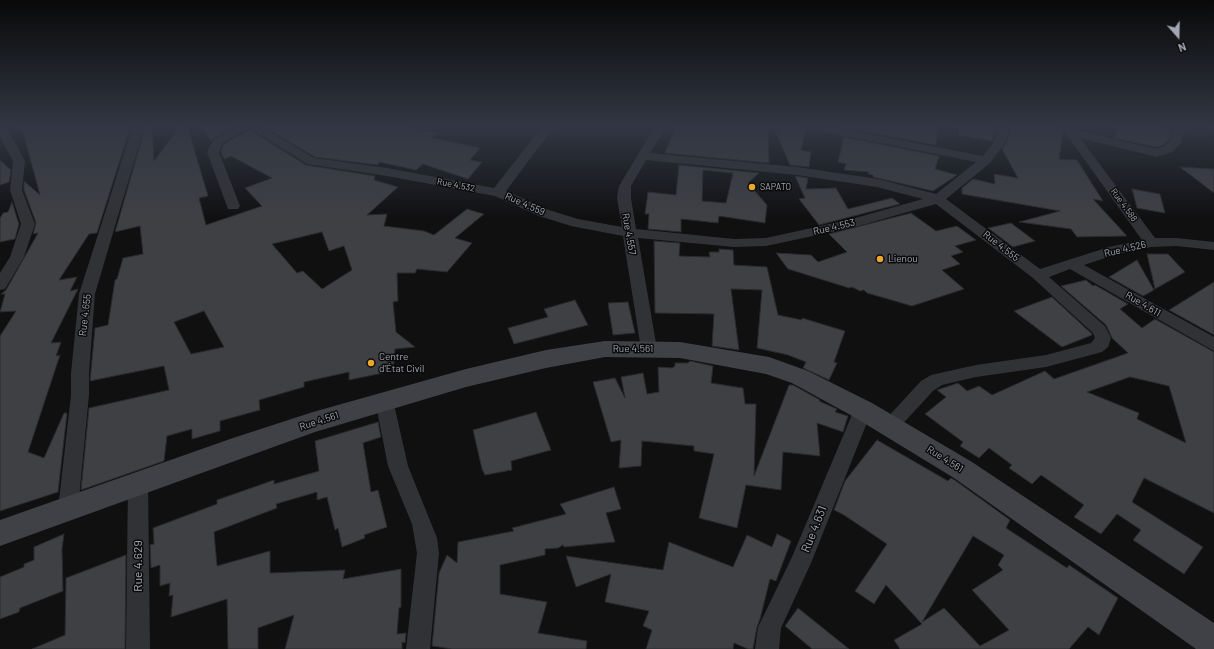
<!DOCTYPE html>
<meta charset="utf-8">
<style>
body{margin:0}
#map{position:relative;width:1214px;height:649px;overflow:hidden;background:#101011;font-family:Barlow,sans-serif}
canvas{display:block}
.north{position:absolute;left:1158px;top:16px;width:40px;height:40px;-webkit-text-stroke:3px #0b0b0c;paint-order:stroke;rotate:160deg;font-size:11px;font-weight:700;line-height:16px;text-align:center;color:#a1a7b2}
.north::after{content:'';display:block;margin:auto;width:14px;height:18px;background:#a1a7b2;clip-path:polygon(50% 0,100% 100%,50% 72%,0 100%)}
</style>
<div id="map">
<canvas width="1214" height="649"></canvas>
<div class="north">N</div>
</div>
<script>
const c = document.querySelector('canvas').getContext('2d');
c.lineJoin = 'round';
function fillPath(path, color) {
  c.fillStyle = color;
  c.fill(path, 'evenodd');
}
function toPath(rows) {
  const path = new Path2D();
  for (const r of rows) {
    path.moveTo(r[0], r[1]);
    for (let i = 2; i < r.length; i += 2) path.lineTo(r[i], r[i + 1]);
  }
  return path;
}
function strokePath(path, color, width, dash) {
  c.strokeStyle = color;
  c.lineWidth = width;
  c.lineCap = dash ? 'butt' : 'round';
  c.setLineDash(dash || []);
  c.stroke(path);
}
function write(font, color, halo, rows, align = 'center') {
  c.font = font + ' Barlow,sans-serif';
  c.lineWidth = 3;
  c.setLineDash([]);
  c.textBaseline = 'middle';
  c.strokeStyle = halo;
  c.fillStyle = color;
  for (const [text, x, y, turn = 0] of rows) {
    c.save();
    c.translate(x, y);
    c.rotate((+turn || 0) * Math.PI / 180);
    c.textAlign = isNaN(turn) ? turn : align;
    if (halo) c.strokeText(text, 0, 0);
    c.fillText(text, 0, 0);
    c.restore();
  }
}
const building = toPath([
 [22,128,130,128,97,233,89,234,59,280,77,277,70,291,78,289,51,343,61,342,56,356,60,355,28,452,44,458,64,413,67,413,58,492,0,511,0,336,16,311,0,312,5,294,1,294,6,290,38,233,33,234,36,223,24,190,24,181,40,195,22,128],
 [145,128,152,128,154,161,179,128,188,128,208,196,199,198,206,225,262,206,245,188,272,178,231,156,224,159,221,152,224,144,250,130,306,165,375,176,374,180,398,187,367,215,387,214,384,226,424,231,434,235,467,209,484,214,455,238,472,243,447,272,417,269,415,273,397,273,398,301,393,302,396,332,415,347,395,349,393,371,349,380,349,372,304,382,304,387,259,400,260,410,220,421,220,431,192,439,192,429,167,436,164,461,81,490,89,408,169,390,164,366,90,381,95,328,108,325,115,280,117,279,123,258,143,254,140,226,115,232,145,128],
 [322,232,329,251,344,246,352,270,322,289,303,271,297,273,272,244,322,232],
 [204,311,224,347,191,354,174,322,204,311],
 [203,128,233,128,213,138,211,141,203,128],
 [267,128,406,128,438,133,432,138,480,148,470,160,482,162,468,179,423,164,416,170,379,162,378,165,315,157,267,128],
 [675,128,768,128,769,163,665,153,675,128],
 [774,128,806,128,801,150,811,152,809,167,790,165,774,128],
 [846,128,937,128,936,145,846,128],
 [959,128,996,128,992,141,958,135,959,128],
 [1011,128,1062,128,1063,131,1059,159,1077,160,1103,201,1093,199,1127,236,1077,237,1071,229,1019,222,1060,211,962,194,962,188,973,179,995,184,994,174,1018,178,1002,149,1006,143,1011,128],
 [1117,128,1162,128,1171,131,1170,139,1163,145,1156,147,1114,138,1117,128],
 [844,137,939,156,935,169,957,175,933,191,873,177,873,175,868,174,869,172,844,170,846,164,838,162,844,137],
 [0,160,11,170,9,182,0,185,0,160],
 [679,165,759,173,748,183,767,205,765,223,719,216,718,223,681,219,681,232,648,229,649,214,645,214,648,192,676,195,679,165],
 [703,170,733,173,726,203,702,201,703,170],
 [1180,167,1214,169,1214,193,1180,167],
 [795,176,808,178,806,189,836,188,848,209,892,198,900,204,819,225,799,199,805,198,795,176],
 [1132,189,1160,194,1165,213,1137,208,1132,189],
 [12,202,19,224,15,239,0,242,0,218,3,213,8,212,12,202],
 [911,213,936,231,957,226,976,240,955,246,963,252,951,256,960,264,942,270,964,289,912,306,867,293,864,290,860,291,852,287,849,288,788,269,776,253,811,255,818,262,847,252,829,234,911,213],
 [1011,223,1035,241,1013,247,988,228,1011,223],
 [654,241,680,243,679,256,710,257,709,252,719,252,719,249,733,250,734,265,767,267,778,315,802,320,802,318,845,331,834,362,837,363,829,380,803,368,806,362,788,355,757,348,762,290,731,289,739,350,712,346,714,314,655,313,654,241],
 [1147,254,1168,254,1185,272,1155,289,1147,254],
 [1137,260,1154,290,1143,296,1109,277,1137,260],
 [1086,280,1093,286,1095,285,1128,304,1120,309,1142,328,1155,319,1214,352,1214,513,1144,478,1132,502,1203,547,1184,574,1133,540,1141,530,1117,514,1101,534,1074,517,1084,505,1041,475,1032,484,1009,468,1012,465,989,448,979,458,960,446,963,442,925,414,946,397,937,390,958,383,967,391,979,386,992,395,1045,371,1054,379,1128,353,1112,338,1106,325,1061,286,1086,280],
 [1130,377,1169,386,1186,443,1137,419,1139,413,1087,392,1130,377],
 [1214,282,1214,335,1169,310,1214,282],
 [1052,297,1092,334,1092,335,1062,347,1014,311,1052,297],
 [575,300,588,325,514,344,508,328,548,317,544,309,575,300],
 [628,302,635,333,613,335,608,303,628,302],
 [690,361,713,366,711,383,743,388,745,404,756,404,754,476,789,385,793,385,820,400,819,401,837,409,835,412,848,416,843,432,817,423,820,456,783,452,781,490,746,485,737,528,699,518,714,454,694,451,694,446,642,441,641,466,619,468,621,440,611,442,593,382,615,378,625,398,621,377,643,373,647,394,659,392,658,367,672,368,675,366,675,363,688,363,690,361],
 [536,412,551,450,511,461,512,470,485,475,482,469,473,430,536,412],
 [378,422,381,437,363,443,371,492,378,490,387,527,364,535,365,538,342,547,338,528,335,530,327,497,317,500,317,492,276,504,277,508,214,532,217,566,270,551,270,573,345,570,343,579,401,569,401,607,399,608,397,634,406,633,405,643,402,642,402,649,285,649,294,615,258,628,258,649,228,649,227,599,171,617,173,595,169,596,170,583,160,586,160,565,151,568,150,545,154,544,153,528,217,504,217,500,274,480,274,484,319,471,315,441,378,422],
 [877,440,948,481,951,478,956,481,1010,520,1006,528,1067,568,1069,565,1118,598,1099,635,1088,627,1069,649,900,649,894,640,922,624,886,585,874,604,855,591,887,544,844,515,834,510,845,481,877,440],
 [973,536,1004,555,998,565,1003,570,972,590,1009,630,980,646,944,608,922,622,973,536],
 [614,487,621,509,606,513,615,542,564,547,563,545,558,548,545,549,545,555,500,565,500,594,547,602,538,633,587,641,586,649,452,649,432,646,439,573,447,555,457,563,458,542,514,531,512,528,566,514,560,504,614,487],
 [64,534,62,549,63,591,20,608,19,612,0,619,0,577,24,567,24,564,34,560,34,547,64,534],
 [777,534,791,541,776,581,770,579,760,619,757,627,753,649,748,649,734,643,733,649,646,649,652,630,643,626,649,611,605,602,611,574,576,587,566,556,663,570,669,542,733,567,747,535,772,547,777,534],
 [126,555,125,649,32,649,65,635,66,578,126,555],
 [798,608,849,649,812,649,785,626,798,608]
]);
const street = toPath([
 [0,128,7,128,25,161,22,190,35,224,24,257,5,289,0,290,0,273,10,257,21,224,10,190,13,161,0,137,0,128],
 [132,128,144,128,95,294,89,373,89,395,78,509,75,515,68,518,61,515,58,509,71,395,71,373,79,294,132,128],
 [236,128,264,128,314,158,387,168,494,188,541,128,553,128,506,191,549,210,578,219,622,227,617,198,619,186,654,128,666,128,650,153,797,167,878,179,936,194,976,162,820,131,814,128,837,128,983,156,993,143,998,128,1010,128,1005,143,990,163,946,199,1040,269,1109,247,1142,240,1072,142,1063,128,1075,128,1076,130,1156,149,1164,146,1171,140,1173,128,1185,128,1181,143,1172,152,1157,157,1080,138,1155,238,1176,238,1214,242,1214,250,1176,246,1151,247,1117,254,1084,265,1214,337,1214,351,1070,269,1049,277,1105,326,1111,338,1108,347,1102,352,1046,367,976,377,942,385,933,391,897,430,891,432,885,430,882,425,885,420,921,381,931,375,976,365,1046,355,1091,343,1095,338,1093,333,1071,313,1033,278,936,204,855,227,766,246,734,247,638,238,657,349,655,353,649,355,643,353,641,349,623,236,571,226,539,216,495,196,387,176,307,164,250,128,223,143,219,152,240,206,238,209,228,209,207,152,214,139,236,128],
 [646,160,797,175,877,187,923,199,848,220,766,238,734,239,636,229,631,198,631,186,646,160],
 [384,393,390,395,393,400,408,466,437,538,439,553,430,649,406,649,417,553,412,524,388,466,375,400,378,395,384,393],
 [863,403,869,405,872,410,811,563,781,628,779,649,755,649,758,627,762,619,792,557,854,410,857,405,863,403],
 [138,474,145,477,148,483,150,649,126,649,128,483,131,477,138,474]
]);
const secondary = toPath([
 [605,341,680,342,769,357,808,371,872,403,972,462,1214,623,1214,649,1196,649,954,478,854,417,792,383,766,374,680,358,605,357,546,368,466,387,315,432,0,546,0,520,233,438,313,412,466,369,546,350,605,341]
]);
const markers = [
 [752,187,4,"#eca82d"],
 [880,259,4,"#eca82d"],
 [371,363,4,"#eca82d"]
];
const farStreetnames = [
 ["Rue 4.532",456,185,11],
 ["Rue 4.588",1124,205,54]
];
const farPoinames = [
 ["SAPATO",760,187]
];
const streetNames = [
 ["Rue 4.559",525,204,24],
 ["Rue 4.553",834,227,-13],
 ["Rue 4.557",629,234,80],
 ["Rue 4.555",1001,246,38],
 ["Rue 4.526",1125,249,-13],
 ["Rue 4.611",1143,304,30],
 ["Rue 4.655",85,315,-83],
 ["Rue 4.561",633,349],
 ["Rue 4.561",319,421,-18],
 ["Rue 4.561",945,459,32]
];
const poiNames = [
 ["Lienou",888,259],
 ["Centre",379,357],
 ["d'État Civil",379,369]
];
const nearStreetnames = [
 ["Rue 4.631",814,529,-68],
 ["Rue 4.629",138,566,-90]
];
fillPath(building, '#3f4044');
strokePath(building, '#2a2a2d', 1);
fillPath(street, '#313236');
fillPath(secondary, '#3f4146');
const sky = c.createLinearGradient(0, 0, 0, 219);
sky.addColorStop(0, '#090909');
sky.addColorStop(0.58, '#313743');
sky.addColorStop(1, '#31374300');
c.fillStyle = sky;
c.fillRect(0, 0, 1214, 219);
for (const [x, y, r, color] of markers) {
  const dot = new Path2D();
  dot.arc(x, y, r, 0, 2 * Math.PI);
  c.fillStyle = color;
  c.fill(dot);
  strokePath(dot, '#0b0b0c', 1.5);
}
write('9px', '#a1a7b2', '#0b0b0c', farStreetnames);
write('9px', '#a1a7b2', '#0b0b0c', farPoinames, 'left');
write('10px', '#a1a7b2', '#0b0b0c', streetNames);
write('10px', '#a1a7b2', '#0b0b0c', poiNames, 'left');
write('12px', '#a1a7b2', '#0b0b0c', nearStreetnames);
</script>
